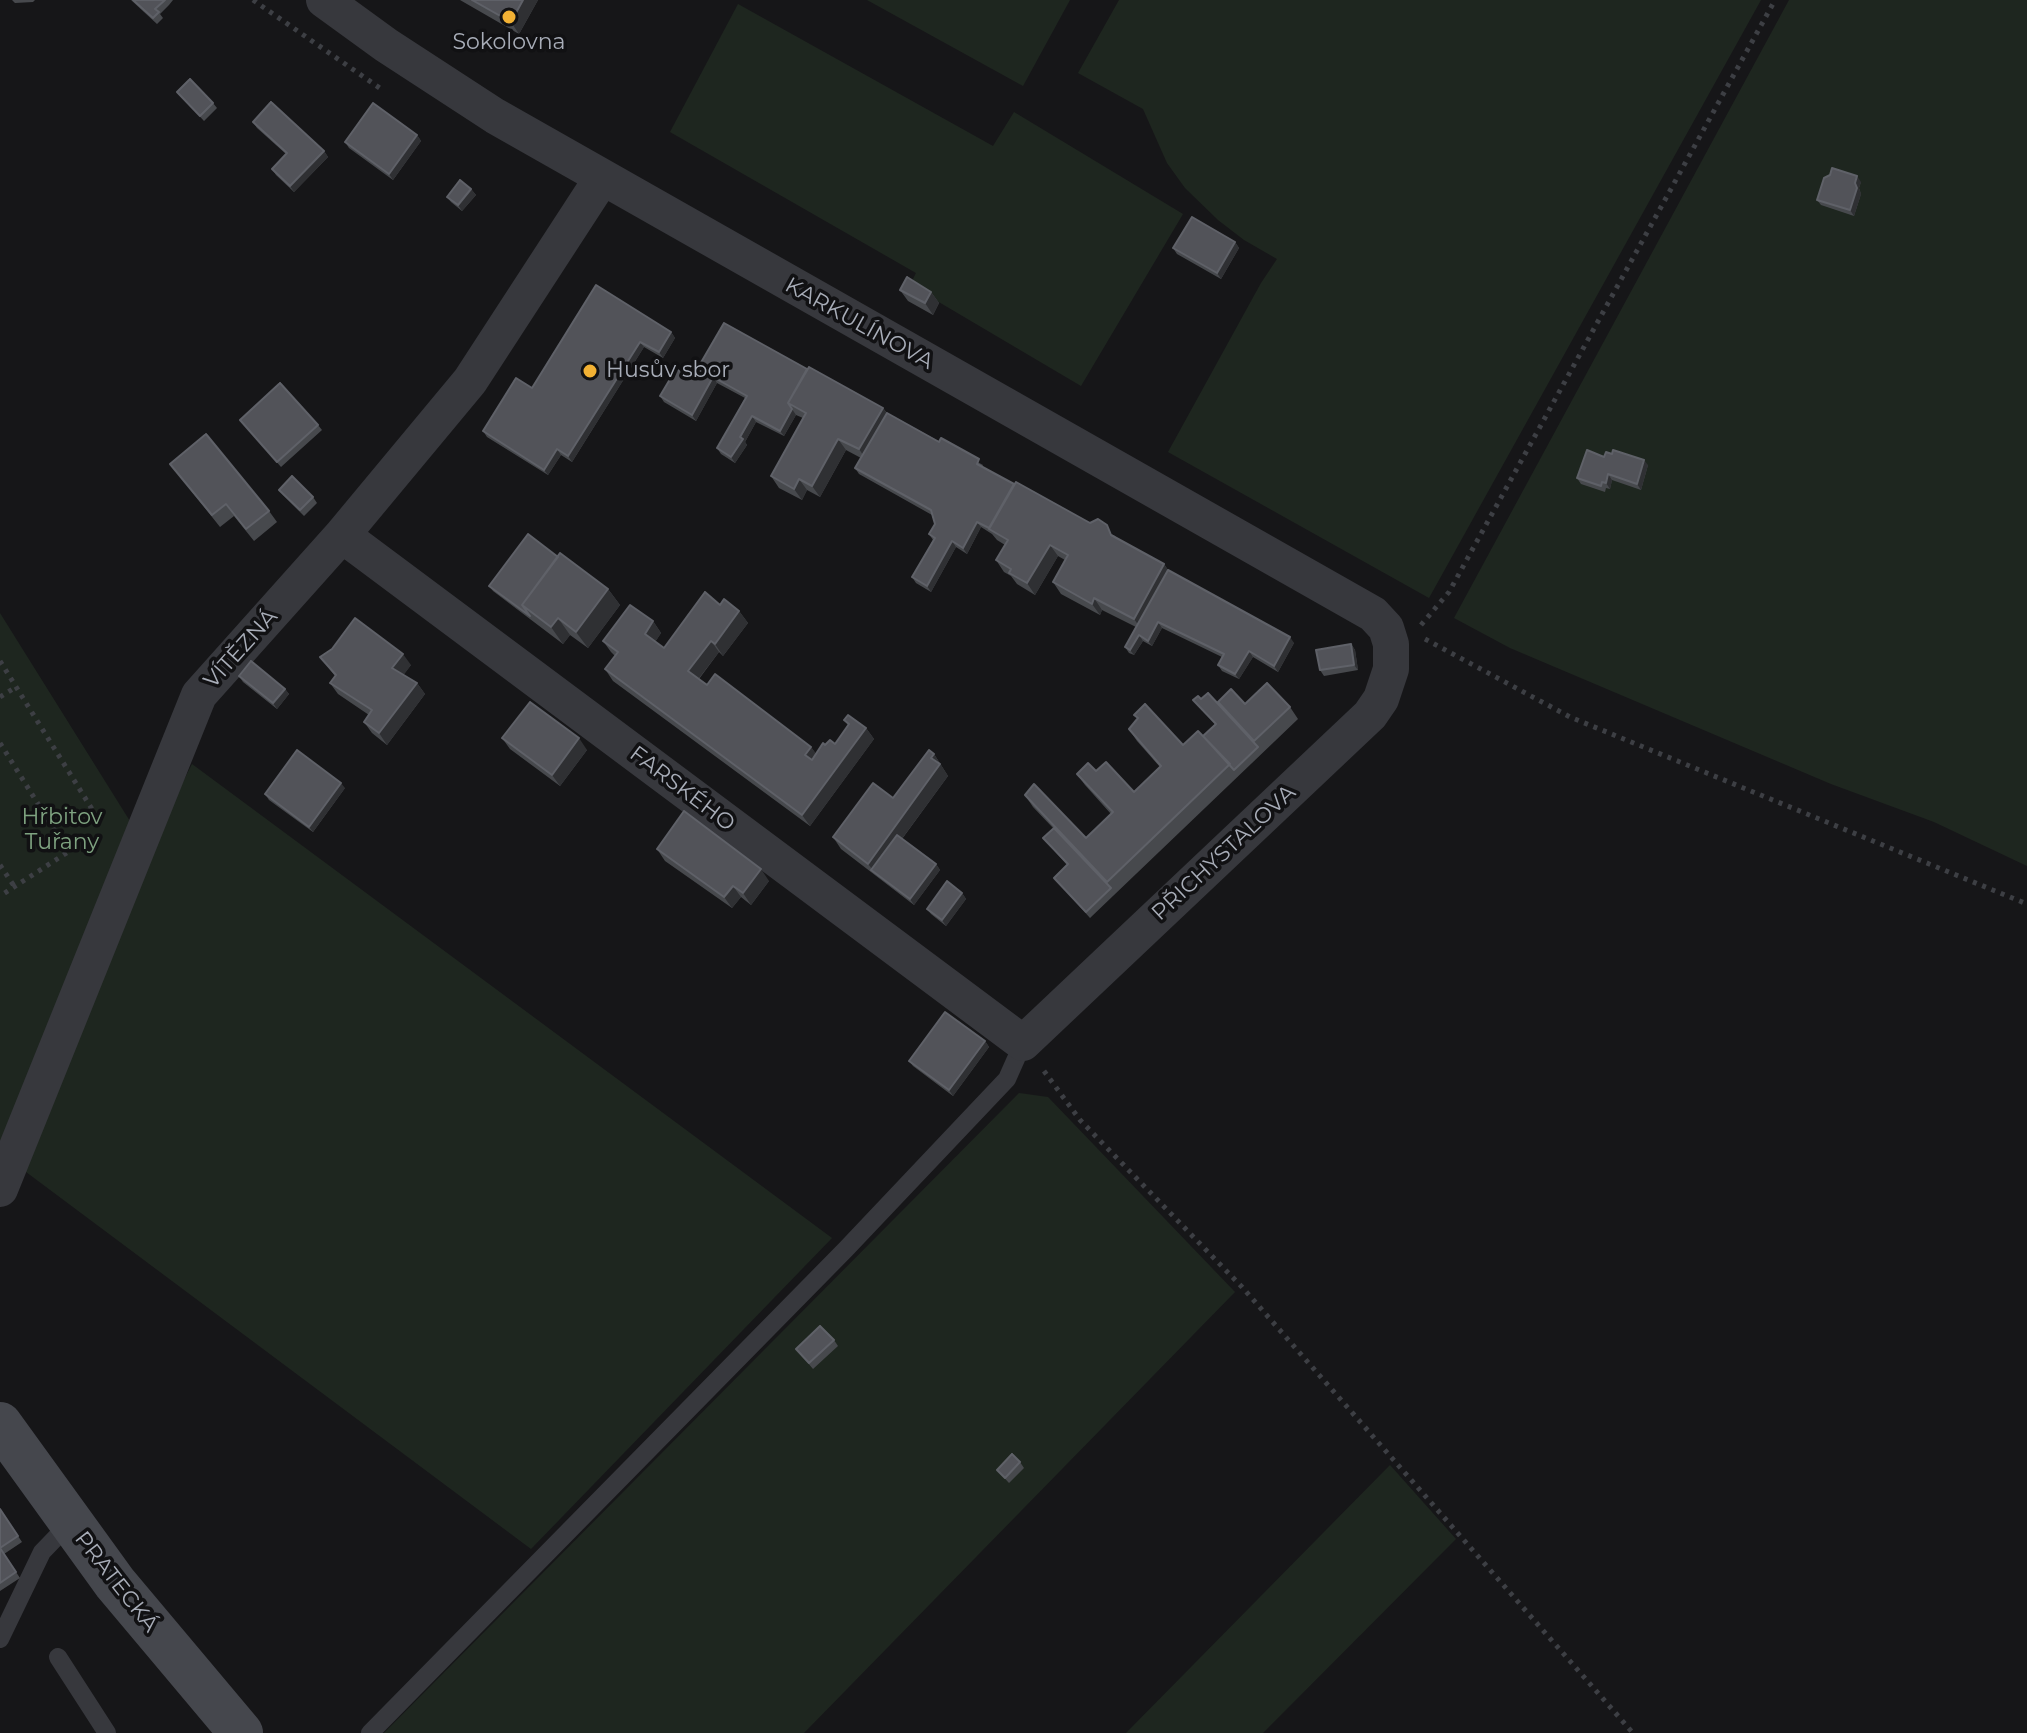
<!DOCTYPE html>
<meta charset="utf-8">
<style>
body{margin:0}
canvas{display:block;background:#161618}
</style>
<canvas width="2027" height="1733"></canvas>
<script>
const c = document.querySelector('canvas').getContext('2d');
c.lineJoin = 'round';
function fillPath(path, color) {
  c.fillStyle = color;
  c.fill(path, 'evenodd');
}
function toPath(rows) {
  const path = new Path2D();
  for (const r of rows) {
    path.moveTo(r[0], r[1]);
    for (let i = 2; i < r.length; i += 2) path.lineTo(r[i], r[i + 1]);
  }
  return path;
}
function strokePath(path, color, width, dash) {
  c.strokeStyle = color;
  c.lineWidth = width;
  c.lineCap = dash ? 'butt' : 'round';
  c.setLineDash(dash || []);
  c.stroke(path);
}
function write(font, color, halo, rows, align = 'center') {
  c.font = font + ' Montserrat,sans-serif';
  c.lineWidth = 7;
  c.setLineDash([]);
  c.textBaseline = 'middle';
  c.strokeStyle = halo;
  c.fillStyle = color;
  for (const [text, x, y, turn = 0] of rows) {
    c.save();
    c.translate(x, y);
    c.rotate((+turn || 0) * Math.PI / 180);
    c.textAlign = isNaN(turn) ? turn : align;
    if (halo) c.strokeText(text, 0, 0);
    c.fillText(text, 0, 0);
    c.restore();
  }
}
const green = toPath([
 [867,0,1070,0,1023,86],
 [1119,0,1761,0,1429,598,1168,452,1261,283,1277,259,1244,240,1218,220,1185,188,1167,163,1143,109,1078,73],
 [1789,0,2027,0,2027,866,1934,822,1831,784,1510,648,1454,618],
 [738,4,993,146,1014,112,1183,214,1081,386,910,285,916,273,670,132],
 [0,613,133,826,0,1158],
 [192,764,832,1238,531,1549,18,1166,138,870],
 [1019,1093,1048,1097,1235,1292,804,1733,384,1733],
 [1390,1465,1456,1539,1263,1733,1126,1733]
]);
const path = toPath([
 [253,0,384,91],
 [1421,625,1449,592,1775,0],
 [1425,639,1570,717,2027,904],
 [0,661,100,822],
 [0,697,16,687],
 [0,743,68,852,0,896],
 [0,865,14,886],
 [1044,1071,1080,1120,1242,1287,1633,1733]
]);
const lane = toPath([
 [0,1639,42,1552,70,1523],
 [58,1657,107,1733],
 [370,1733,846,1249,1007,1079,1023,1043]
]);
const street = toPath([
 [324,0,386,45,495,116,1373,614,1386,628,1391,644,1391,669,1381,699,1370,715,1023,1043,342,535],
 [0,1189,199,695,342,535,470,381,602,178]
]);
const secondary = toPath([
 [0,1424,115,1583,241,1733]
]);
const wall = toPath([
 [12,0,35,0,33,2,15,3],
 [131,0,173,0,169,5,160,14,163,18,157,24],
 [460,0,538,0,519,34],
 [177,92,213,103,217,108,204,121],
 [253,122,324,151,328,157,294,192,276,175,272,169,286,154,257,128],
 [417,135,421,141,393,180,349,148,345,142],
 [1861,182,1859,188,1861,194,1854,216,1821,205,1817,200],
 [471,189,476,195,462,211,451,202,447,197],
 [1235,242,1239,248,1221,279,1177,254,1173,248],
 [596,285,671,332,675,338,663,358,644,347,572,462,561,455,548,475,487,437,483,431,532,388],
 [900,290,931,292,939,303,933,315,908,301],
 [807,369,883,408,887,413,983,465,982,467,1014,484,1115,536,1116,538,1164,564,1168,570,1294,643,1278,672,1253,657,1239,679,1222,671,1218,665,1222,657,1162,628,1152,646,1143,641,1134,655,1129,653,1125,647,1136,627,1102,610,1100,615,1061,594,1053,582,1065,560,1058,556,1035,595,1017,584,1011,576,1004,572,996,560,1005,545,997,540,992,534,981,527,967,554,956,547,931,592,916,583,912,577,933,540,929,534,935,524,932,515,859,474,855,468,861,458,846,450,820,497,807,490,802,500,779,488,771,476,803,418,796,415,784,436,756,422,745,442,747,445,735,463,721,454,717,448,745,398,717,383,696,421,664,402,660,396,692,378],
 [240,420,318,425,322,430,281,467],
 [1604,457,1648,465,1641,490,1612,480,1610,489,1606,488,1605,492,1581,484,1577,478],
 [170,464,269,511,277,522,254,541,234,516,220,527],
 [279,490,313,497,317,503,304,516,283,495],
 [558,557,608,589,620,605,588,648,570,635,563,644,493,591,489,586],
 [720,605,739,611,748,623,723,656,719,652,699,679,811,747,816,754,825,745,835,744,848,725,844,720,866,728,874,739,810,826,613,681,605,669,615,656,611,652,603,641,653,621,661,633,655,642,664,648],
 [1351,644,1355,650,1358,670,1324,676,1320,670],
 [320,657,411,665,403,675,417,683,425,694,387,745,372,733,364,722,369,715,338,694,330,683,335,676],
 [239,676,285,689,289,694,277,709,243,682],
 [1201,699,1225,712,1218,702,1290,707,1298,719,1090,918,1054,878,1067,865,1043,838,1054,829,1033,807,1025,795,1086,838,1111,814,1085,785,1077,774,1096,771,1134,792,1160,767,1137,741,1129,729,1183,745,1203,736,1215,724,1193,700],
 [502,738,587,750,560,786,510,749],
 [934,754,948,776,902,839,936,864,940,870,914,905,841,849,833,837,893,798],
 [345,788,313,832,269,800,265,794],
 [657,849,769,881,751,905,741,897,732,908,665,861],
 [962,893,966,899,946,926,931,914,927,909],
 [985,1041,989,1047,953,1096,913,1066,909,1061],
 [834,1340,838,1346,813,1369,796,1349],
 [1020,1462,1024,1468,1009,1483,997,1470],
 [0,1509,22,1542,4,1554,20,1578,0,1591]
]);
const shadedWall = toPath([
 [523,0,538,0,519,34,511,22],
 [417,135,421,141,393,180,389,174],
 [324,151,328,157,294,192,290,186],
 [1857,176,1861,182,1859,188,1861,194,1854,216,1850,210],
 [471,189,476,195,462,211,458,205],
 [1235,242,1239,248,1221,279,1217,273],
 [931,292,939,303,933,315,925,303],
 [671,332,675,338,663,358,659,352],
 [640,342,644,347,572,462,568,456],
 [713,377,717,383,696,421,692,415],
 [883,408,891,419,867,461,859,449],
 [792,409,796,415,784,436,780,431],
 [752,416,756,422,745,442,747,445,735,463,731,457],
 [838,439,846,450,820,497,812,486],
 [557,449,561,455,548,475,544,470],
 [1644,460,1648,465,1641,490,1637,484],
 [1608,474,1612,480,1610,489,1606,483],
 [799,479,807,490,802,500,794,489],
 [977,522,981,527,967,554,963,548],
 [952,541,956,547,931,592,927,586],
 [1050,545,1058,556,1035,595,1027,583],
 [1164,564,1172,576,1142,630,1134,619],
 [608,589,620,605,588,648,576,632],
 [1094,598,1102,610,1100,615,1092,604],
 [739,611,748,623,723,656,715,644],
 [558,618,570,635,563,644,551,627],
 [653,621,661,633,653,645,645,634],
 [1158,622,1162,628,1152,646,1148,641],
 [1139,635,1143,641,1134,655,1130,650],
 [1290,637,1294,643,1278,672,1274,666],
 [711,641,719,652,696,682,688,671],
 [1351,644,1355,650,1358,670,1354,665],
 [1249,651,1253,657,1239,679,1235,674],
 [403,654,411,665,400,680,392,668],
 [417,683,425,694,387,745,379,733],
 [285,689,289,694,277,709,273,703],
 [866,728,874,739,810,826,802,815],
 [579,738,587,750,560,786,552,775],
 [811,747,819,758,813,766,805,755],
 [934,754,948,776,876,874,868,864],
 [341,783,345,788,313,832,309,827],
 [936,864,940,870,914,905,910,899],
 [761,869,769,881,751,905,743,893],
 [733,886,741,897,732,908,724,897],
 [962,893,966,899,946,926,942,920],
 [985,1041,989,1047,953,1096,949,1090]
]);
const building = toPath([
 [133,0,165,0,155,9,159,12,153,18,133,0],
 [472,0,523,0,511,22,472,0],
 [190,79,213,103,200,116,177,92,190,79],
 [271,102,324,151,290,186,272,169,287,153,253,122,271,102],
 [373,103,417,135,389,174,345,142,373,103],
 [1832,168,1857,176,1855,183,1857,188,1850,210,1817,200,1824,178,1830,175,1832,168],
 [460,180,471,189,458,205,447,197,460,180],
 [1192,217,1235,242,1217,273,1173,248,1192,217],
 [907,277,931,292,925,303,900,290,907,277],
 [596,285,671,332,659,352,640,342,568,456,557,449,544,470,483,431,516,378,532,388,596,285],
 [724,323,807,369,788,403,792,409,780,431,752,416,740,437,743,439,731,457,717,448,747,396,713,377,692,415,660,396,676,369,692,378,724,323],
 [809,367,883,408,859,449,838,439,812,486,799,479,794,489,771,476,806,413,788,403,809,367],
 [280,383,318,425,277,462,240,420,280,383],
 [887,413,939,442,941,438,979,459,977,464,1014,484,989,528,977,522,963,548,952,541,927,586,912,577,935,538,929,534,935,524,931,510,855,468,887,413],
 [206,434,269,511,246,529,226,504,212,515,170,464,206,434],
 [1587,450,1604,457,1606,452,1612,454,1613,450,1644,460,1637,484,1608,474,1606,483,1602,482,1601,486,1577,478,1587,450],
 [292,476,313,497,300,510,279,490,292,476],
 [1016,482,1090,523,1098,519,1107,525,1111,535,1164,564,1134,619,1094,598,1092,604,1053,582,1068,555,1050,545,1027,583,1009,573,1011,569,996,560,1008,540,989,529,1016,482],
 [528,534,558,557,522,605,530,616,489,586,528,534],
 [560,553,608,589,576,632,558,618,551,627,522,605,560,553],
 [1168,570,1290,637,1274,666,1249,651,1235,674,1218,665,1224,654,1158,622,1148,641,1139,635,1130,650,1125,647,1168,570],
 [705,592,720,605,724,599,739,611,715,644,711,641,688,671,707,685,715,674,811,747,805,755,812,760,823,743,825,745,830,740,835,744,849,724,844,720,848,715,866,728,802,815,605,669,618,652,603,641,630,605,653,621,645,634,664,648,705,592],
 [355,618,403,654,392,668,417,683,379,733,364,722,372,710,330,683,336,675,320,657,332,649,355,618],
 [1351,644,1354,665,1320,670,1316,650,1351,644],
 [251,661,285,689,273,703,239,676,251,661],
 [1267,683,1290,707,1254,741,1218,702,1231,689,1245,704,1267,683],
 [1208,693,1258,747,1234,770,1203,736,1216,724,1193,700,1198,696,1201,699,1208,693],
 [530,702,579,738,552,775,502,738,530,702],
 [1145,704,1183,745,1198,731,1230,764,1107,882,1025,795,1034,784,1086,838,1113,812,1077,774,1088,763,1096,771,1106,762,1134,792,1161,766,1129,729,1138,718,1134,715,1145,704],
 [297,750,341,783,309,827,265,794,297,750],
 [929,750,934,754,931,758,940,764,868,864,833,837,873,783,893,798,929,750],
 [684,811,761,869,743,893,733,886,724,897,657,849,684,811],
 [1054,828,1111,888,1086,912,1054,878,1068,864,1043,838,1054,828],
 [897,835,936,864,910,899,871,870,897,835],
 [947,881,962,893,942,920,927,909,947,881],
 [945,1012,985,1041,949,1090,909,1061,945,1012],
 [820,1326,834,1340,809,1363,796,1349,820,1326],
 [1012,1454,1020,1462,1005,1478,997,1470,1012,1454],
 [0,1509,18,1536,0,1548,0,1509],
 [0,1548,16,1572,0,1583,0,1548]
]);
const markers = [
 [509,17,8,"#f2b134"],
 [590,371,8,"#f2b134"]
];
const poiNames = [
 ["Sokolovna",509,43],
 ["Husův sbor",606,371,"left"]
];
const streetNames = [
 ["KARKULÍNOVA",859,324,29],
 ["VÍTĚZNÁ",241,649,-48],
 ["FARSKÉHO",682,789,37],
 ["PŘICHYSTALOVA",1224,853,-43],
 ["PRATECKÁ",116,1582,52]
];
const parkNames = [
 ["Hřbitov",62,818],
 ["Tuřany",62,843]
];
fillPath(green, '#1e261f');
strokePath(path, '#3d3f44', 5, [4, 6]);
strokePath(lane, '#37383d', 18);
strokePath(street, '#37383d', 36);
strokePath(secondary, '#45474d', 44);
fillPath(wall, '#47494d');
fillPath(shadedWall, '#2f3033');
fillPath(building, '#525359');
strokePath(building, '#5f6168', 2);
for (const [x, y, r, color] of markers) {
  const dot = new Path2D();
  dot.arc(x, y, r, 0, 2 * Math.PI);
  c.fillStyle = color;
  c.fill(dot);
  strokePath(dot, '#111113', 3);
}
write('22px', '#a8adb8', '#111113', poiNames);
write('22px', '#a8adb8', '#111113', streetNames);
write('22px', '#7fa381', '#111113', parkNames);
</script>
